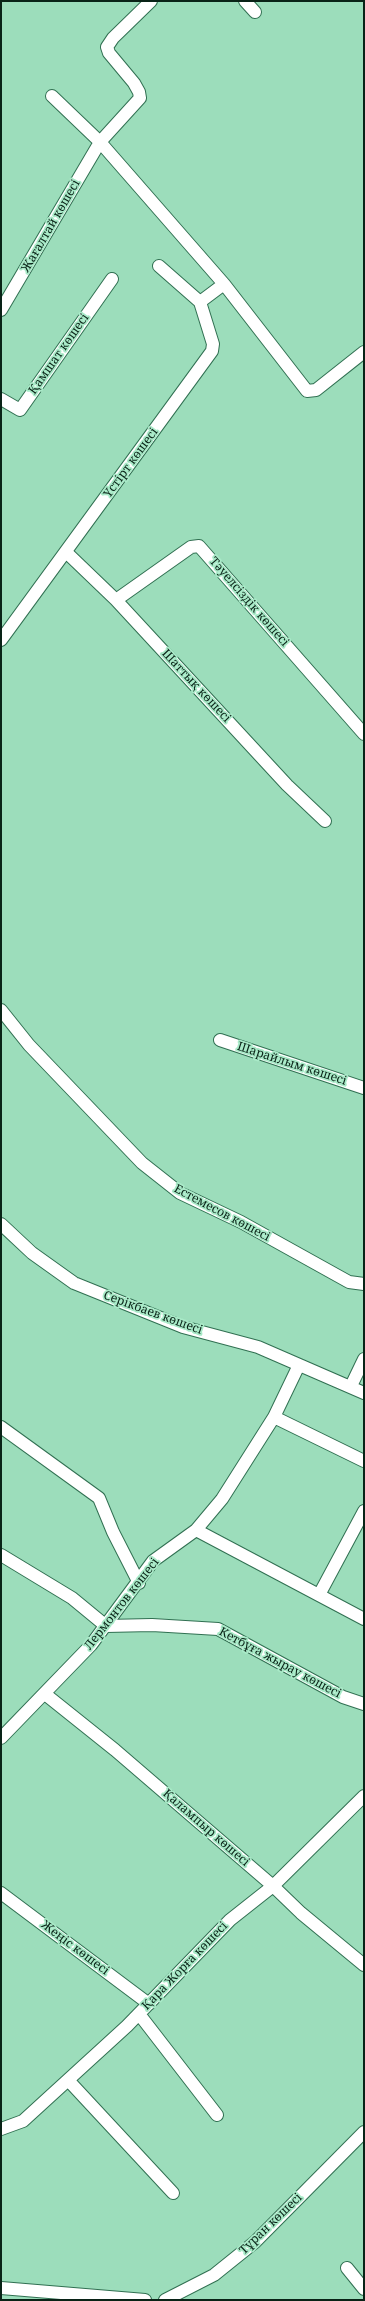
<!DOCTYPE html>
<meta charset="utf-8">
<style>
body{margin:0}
#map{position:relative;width:365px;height:2301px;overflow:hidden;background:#9cddbb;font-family:"Noto Serif",serif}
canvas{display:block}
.frame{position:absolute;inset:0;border:2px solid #092317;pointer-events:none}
</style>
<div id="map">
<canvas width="365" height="2301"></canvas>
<div class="frame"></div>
</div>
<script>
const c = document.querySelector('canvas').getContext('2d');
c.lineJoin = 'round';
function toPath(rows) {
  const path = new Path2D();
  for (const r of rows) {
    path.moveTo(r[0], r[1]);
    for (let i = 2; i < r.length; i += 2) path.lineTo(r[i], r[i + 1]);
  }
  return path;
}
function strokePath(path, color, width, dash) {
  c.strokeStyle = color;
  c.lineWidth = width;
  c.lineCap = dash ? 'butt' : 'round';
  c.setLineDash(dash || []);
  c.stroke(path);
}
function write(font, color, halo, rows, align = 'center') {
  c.font = font + ' "Noto Serif",serif';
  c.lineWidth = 3.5;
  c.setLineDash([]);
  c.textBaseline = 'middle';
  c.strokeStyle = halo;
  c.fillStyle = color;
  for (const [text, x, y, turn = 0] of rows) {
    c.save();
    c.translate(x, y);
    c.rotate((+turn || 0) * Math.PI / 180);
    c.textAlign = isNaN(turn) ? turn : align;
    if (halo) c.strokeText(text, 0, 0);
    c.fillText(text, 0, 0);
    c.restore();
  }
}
const minor = toPath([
 [245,1,255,12],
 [52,96,100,142,224,284,307,391,316,390,364,352],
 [159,266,200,302],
 [1,310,100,142,140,98,139,92,134,83,109,53,107,47,113,38,151,1],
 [1,399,20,410,112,279],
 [66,552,116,600,287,785,325,821],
 [116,600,191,547,199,546,364,734],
 [1,640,212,351,213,344,200,302,224,284],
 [1,1010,29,1045,142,1163,180,1193,241,1222,349,1282,364,1284],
 [220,1040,364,1088],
 [1,1224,32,1253,74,1283,183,1327,258,1347,364,1393],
 [351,1386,364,1359],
 [274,1417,364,1461],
 [1,1427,99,1498,113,1532,139,1583],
 [196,1530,364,1619],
 [1,1555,72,1598,106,1626,152,1625,218,1629,343,1697,364,1704],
 [319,1595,364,1511],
 [45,1694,115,1750,273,1886,301,1913,364,1965],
 [1,1738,91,1645,153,1561,196,1530,222,1499,274,1417,299,1365],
 [1,1893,149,2004],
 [139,2014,217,2115],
 [68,2080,173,2193],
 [1,2129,23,2121,127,2026,230,1920,273,1886,364,1796],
 [347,2268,364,2289],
 [1,2288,145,2300],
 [165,2300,214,2275,255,2242,364,2132]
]);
const streetNames = [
 ["Жағалтай көшесі",51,226,-60],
 ["Қамшат көшесі",59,354,-55],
 ["Үстірт көшесі",131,463,-54],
 ["Тәуелсіздік көшесі",249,602,49],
 ["Шаттық көшесі",196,686,47],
 ["Шарайлым көшесі",292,1064,18],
 ["Естемесов көшесі",222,1213,28],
 ["Серікбаев көшесі",153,1313,20],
 ["Лермонтов көшесі",122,1604,-52],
 ["Кетбұға жырау көшесі",280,1663,28],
 ["Қалампыр көшесі",206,1828,41],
 ["Жеңіс көшесі",75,1948,37],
 ["Қара Жорға көшесі",185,1966,-46],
 ["Тұран көшесі",271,2224,-44]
];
strokePath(minor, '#317052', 14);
strokePath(minor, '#fff', 12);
write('12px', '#092317', '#a9eac8', streetNames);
</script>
